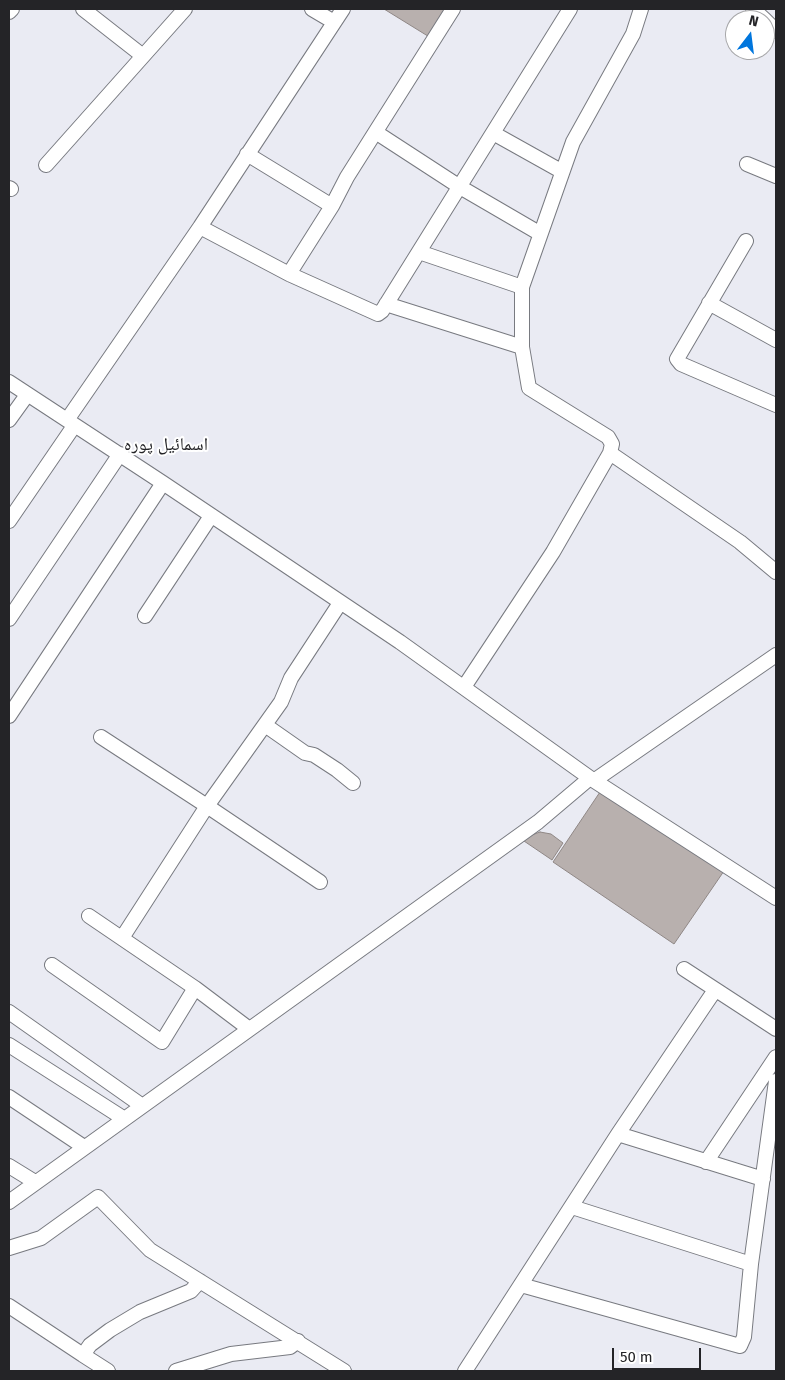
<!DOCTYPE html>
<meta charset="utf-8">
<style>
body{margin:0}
#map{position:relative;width:785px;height:1380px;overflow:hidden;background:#eaebf3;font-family:"Fira Sans",sans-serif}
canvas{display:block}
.frame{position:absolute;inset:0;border:10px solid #242427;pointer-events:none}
.north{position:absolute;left:725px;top:10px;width:50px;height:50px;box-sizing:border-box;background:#fff;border:1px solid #a7a7a9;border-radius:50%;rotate:15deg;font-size:14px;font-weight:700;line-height:20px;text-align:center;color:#242427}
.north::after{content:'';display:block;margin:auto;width:18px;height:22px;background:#0076dd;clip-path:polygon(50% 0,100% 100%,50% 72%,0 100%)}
.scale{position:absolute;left:612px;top:1348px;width:89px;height:22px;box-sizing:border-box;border:2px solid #242427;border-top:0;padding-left:6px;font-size:15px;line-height:18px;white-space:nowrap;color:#242427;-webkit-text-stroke:4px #fff;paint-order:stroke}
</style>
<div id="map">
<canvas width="785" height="1380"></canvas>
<div class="frame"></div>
<div class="north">N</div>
<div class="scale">50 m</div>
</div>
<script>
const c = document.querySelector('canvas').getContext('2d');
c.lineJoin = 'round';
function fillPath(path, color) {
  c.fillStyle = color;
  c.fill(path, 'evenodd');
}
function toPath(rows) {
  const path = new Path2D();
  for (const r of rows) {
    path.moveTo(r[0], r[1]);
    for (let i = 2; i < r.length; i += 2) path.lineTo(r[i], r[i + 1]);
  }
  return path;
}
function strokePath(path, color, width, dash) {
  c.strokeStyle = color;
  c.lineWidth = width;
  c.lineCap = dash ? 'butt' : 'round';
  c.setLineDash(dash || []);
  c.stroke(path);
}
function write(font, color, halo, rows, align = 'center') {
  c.font = font + ' "Fira Sans","Noto Naskh Arabic",sans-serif';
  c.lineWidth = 4;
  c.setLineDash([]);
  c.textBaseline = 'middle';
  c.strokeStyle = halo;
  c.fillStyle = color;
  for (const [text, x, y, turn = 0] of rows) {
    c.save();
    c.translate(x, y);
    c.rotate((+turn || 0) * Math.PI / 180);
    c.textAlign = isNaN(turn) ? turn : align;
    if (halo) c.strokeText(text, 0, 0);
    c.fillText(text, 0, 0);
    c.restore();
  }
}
const building = toPath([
 [384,9,449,9,431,38,384,9],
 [602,789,724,871,674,944,553,862,602,789],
 [540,832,551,834,563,843,552,860,521,839,540,832]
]);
const minor = toPath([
 [83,9,143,56],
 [312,9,334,22],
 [753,9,765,20],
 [9,12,12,9],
 [765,20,776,31],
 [377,133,460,187,539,233],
 [493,133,561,171],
 [247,154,332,206],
 [747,164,776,176],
 [46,165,185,9],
 [9,188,11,189],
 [200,227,289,274,378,314,382,311,570,9],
 [746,241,677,359,681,364,776,405],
 [419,252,522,287],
 [289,274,332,206,347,177,453,9],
 [709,303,776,340],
 [386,304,522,347],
 [9,382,163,483,400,642,590,778,776,898],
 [9,420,27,395],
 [67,420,200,227,343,9],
 [610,453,740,542,776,572],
 [9,521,74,426],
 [145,616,211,516],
 [9,619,120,454],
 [464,687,553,552,610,453,612,444,608,437,529,388,522,347,522,287,573,142,633,34,641,9],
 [9,716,163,483],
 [265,725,305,753,314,755,337,770,353,783],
 [101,737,207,806,122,938],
 [595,780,776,655],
 [320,882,207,806,281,702,291,678,340,603],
 [89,916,195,988],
 [52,965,162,1042,195,988,248,1028],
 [684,969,776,1029],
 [9,1012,141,1105],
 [9,1045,123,1118],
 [9,1097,84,1147],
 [618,1134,763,1179],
 [706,1162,776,1057],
 [9,1166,35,1182],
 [9,1202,538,822,590,778],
 [572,1207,751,1264],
 [9,1248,41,1238,98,1197,150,1250,344,1371],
 [521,1285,740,1346,744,1337,751,1264,776,1081],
 [9,1306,83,1355,90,1345,110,1330,140,1312,191,1291,200,1281],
 [83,1355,108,1371],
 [176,1371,231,1354,290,1347,298,1341],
 [465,1371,618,1134,715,990]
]);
const quarterNames = [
 ["اسمائیل پورہ",166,445]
];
fillPath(building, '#b8b0ae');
strokePath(building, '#8f8785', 1);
strokePath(minor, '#787a80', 16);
strokePath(minor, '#fff', 14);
write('18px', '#242427', '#fff', quarterNames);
</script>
